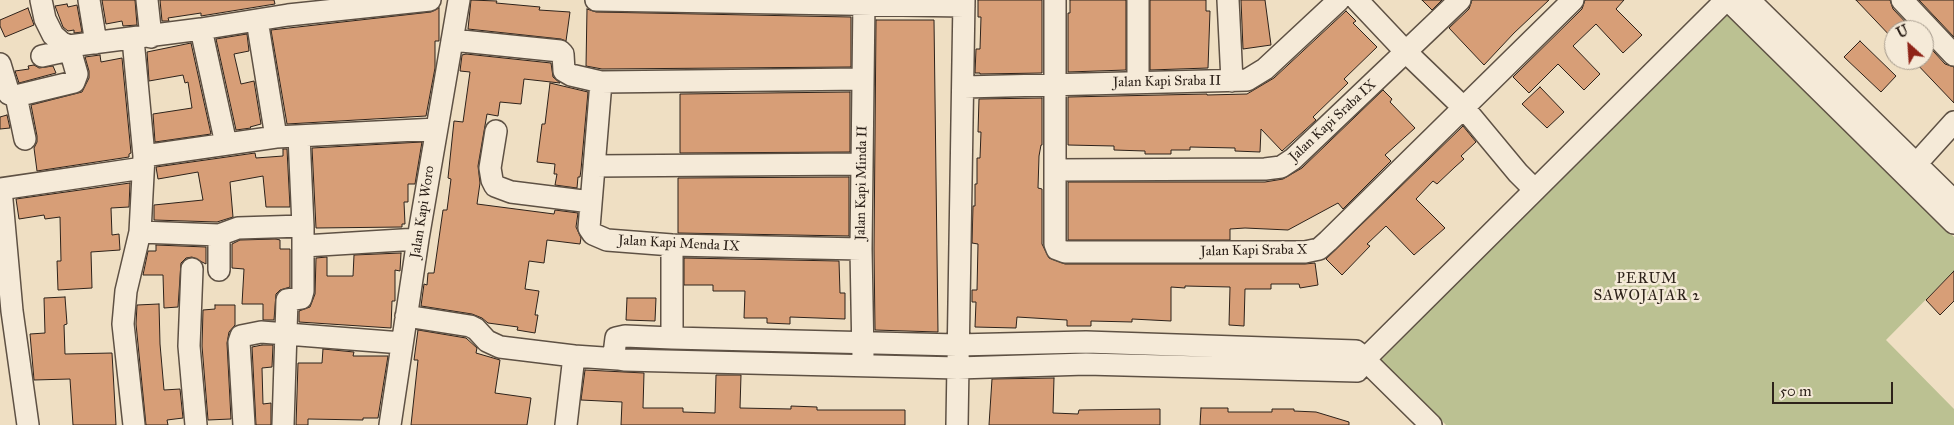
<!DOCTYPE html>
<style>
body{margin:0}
#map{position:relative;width:1954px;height:425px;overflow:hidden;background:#efdfc3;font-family:"IM FELL Great Primer",serif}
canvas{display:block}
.north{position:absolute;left:1884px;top:20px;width:50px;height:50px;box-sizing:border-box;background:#f5ead8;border:1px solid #a59a8c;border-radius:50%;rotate:334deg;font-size:14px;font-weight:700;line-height:20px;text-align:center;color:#2d221a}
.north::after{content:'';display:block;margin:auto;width:18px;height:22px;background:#8f2418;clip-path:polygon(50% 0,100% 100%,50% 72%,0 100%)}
.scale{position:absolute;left:1772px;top:382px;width:121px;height:22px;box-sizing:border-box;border:2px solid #2d221a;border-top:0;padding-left:6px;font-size:15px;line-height:18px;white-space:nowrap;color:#2d221a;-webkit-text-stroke:4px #f5ead8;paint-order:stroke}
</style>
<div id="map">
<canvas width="1954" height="425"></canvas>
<div class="north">U</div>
<div class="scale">50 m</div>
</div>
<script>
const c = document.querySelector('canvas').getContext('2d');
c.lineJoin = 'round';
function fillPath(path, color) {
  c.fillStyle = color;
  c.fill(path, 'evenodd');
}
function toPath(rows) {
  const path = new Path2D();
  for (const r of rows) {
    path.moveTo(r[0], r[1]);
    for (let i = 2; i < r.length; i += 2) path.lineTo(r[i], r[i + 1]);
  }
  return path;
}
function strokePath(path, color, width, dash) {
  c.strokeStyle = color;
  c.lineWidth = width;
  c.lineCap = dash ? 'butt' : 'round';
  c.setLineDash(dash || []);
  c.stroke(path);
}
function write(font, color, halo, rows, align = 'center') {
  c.font = font + ' "IM FELL Great Primer",serif';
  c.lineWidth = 5;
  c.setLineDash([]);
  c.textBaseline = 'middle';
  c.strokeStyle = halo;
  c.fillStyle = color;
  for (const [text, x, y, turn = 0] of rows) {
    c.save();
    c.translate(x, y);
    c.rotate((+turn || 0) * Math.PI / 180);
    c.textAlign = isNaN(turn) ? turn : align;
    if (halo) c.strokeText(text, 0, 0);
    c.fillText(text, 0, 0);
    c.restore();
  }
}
const green = toPath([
 [1727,7,1954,237,1954,271,1886,340,1954,409,1954,425,1446,425,1381,360]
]);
const building = toPath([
 [102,0,135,0,137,25,123,26,122,21,106,24,102,0],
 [160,0,274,0,275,4,201,16,201,13,168,18,169,21,162,21,160,0],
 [471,0,497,1,496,3,540,7,539,10,570,12,566,41,561,39,468,29,471,0],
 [978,0,1042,0,1042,73,980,74,980,73,975,73,976,49,980,49,981,17,978,17,978,0],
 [1070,0,1126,0,1126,70,1068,72,1068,13,1070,13,1070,0],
 [1150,0,1206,0,1206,11,1210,11,1208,68,1150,70,1150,0],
 [1241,0,1265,0,1271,45,1243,49,1241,0],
 [1422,0,1442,0,1432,10,1422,0],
 [1472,0,1549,0,1514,33,1484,65,1449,28,1469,9,1472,0],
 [1585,0,1624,0,1616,9,1642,35,1623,53,1596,24,1573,46,1600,74,1584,90,1558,64,1529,93,1513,77,1582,9,1585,0],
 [1856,0,1890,0,1893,9,1913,30,1894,30,1894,40,1856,0],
 [1919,0,1954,0,1954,37,1919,0],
 [67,4,68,7,77,5,82,32,74,33,74,30,68,31,63,27,55,6,67,4],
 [28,8,34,25,5,37,0,26,0,20,28,8],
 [439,8,439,41,435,41,435,68,426,116,287,124,271,30,431,12,439,8],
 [587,9,596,12,851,17,851,67,602,69,586,66,587,9],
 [1346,11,1356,21,1353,23,1377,47,1344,79,1348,83,1313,117,1316,120,1282,151,1261,129,1260,152,1235,151,1235,148,1190,147,1190,150,1171,150,1171,154,1145,154,1145,151,1114,150,1114,146,1068,145,1068,97,1207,94,1207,95,1247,94,1274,78,1346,11],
 [876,20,934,20,938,332,875,330,874,249,876,20],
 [247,34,249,51,234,54,241,84,254,81,261,124,250,127,251,128,236,130,216,39,247,34],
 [1860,41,1896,76,1881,92,1844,57,1860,41],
 [1924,41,1945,64,1954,67,1954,103,1913,60,1924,60,1924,41],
 [191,43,211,134,155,142,153,114,192,108,188,82,185,83,183,75,149,81,147,52,191,43],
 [466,54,551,63,553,77,560,83,524,79,521,104,500,102,498,116,487,114,478,166,480,183,477,204,554,214,555,210,578,213,576,227,581,238,580,244,547,240,544,263,529,261,525,289,539,291,535,315,538,315,535,333,517,330,518,327,488,323,482,318,472,314,421,306,424,284,427,285,428,273,434,273,443,210,447,210,451,179,448,178,454,121,463,122,470,72,460,71,462,55,466,54],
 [100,55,101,62,122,58,131,153,129,154,129,157,37,171,34,148,37,142,37,136,31,105,82,92,89,78,89,71,85,57,100,55],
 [34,65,39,68,53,66,56,73,19,83,15,71,29,69,28,66,34,65],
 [550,83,588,92,581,170,580,177,578,177,577,188,555,185,557,174,554,174,555,164,537,162,542,124,545,124,550,83],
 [1540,87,1564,112,1547,128,1522,104,1540,87],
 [1383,90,1392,99,1390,102,1415,128,1385,155,1391,161,1343,209,1338,203,1288,230,1245,228,1230,229,1230,240,1068,240,1068,182,1265,182,1283,179,1302,168,1383,90],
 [850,92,850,152,680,153,680,94,850,92],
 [1042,98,1042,145,1041,145,1039,156,1038,188,1042,189,1042,244,1049,258,1065,264,1305,264,1315,263,1318,285,1300,288,1299,284,1271,284,1271,289,1245,289,1244,326,1229,325,1230,287,1185,286,1185,288,1171,287,1171,321,1132,319,1132,322,1091,321,1091,326,1067,326,1067,320,1017,317,1016,328,975,327,976,302,972,302,972,290,977,290,978,244,972,243,973,206,975,206,975,184,977,184,977,158,980,158,981,132,978,132,979,99,1042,98],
 [7,115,10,128,0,129,0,117,7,115],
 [1463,126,1476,142,1461,156,1464,159,1455,167,1437,184,1433,181,1416,199,1445,228,1414,255,1386,226,1367,244,1370,246,1342,275,1326,259,1463,126],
 [422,142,415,184,408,184,408,202,404,202,405,224,402,224,402,227,316,228,312,148,422,142],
 [283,149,287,149,290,207,266,207,263,176,230,182,233,217,217,222,154,220,154,205,203,200,198,172,158,179,156,167,255,153,256,158,283,156,283,149],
 [849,177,849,236,678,233,678,178,849,177],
 [130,183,129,207,111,208,112,235,119,234,120,250,91,252,92,288,58,290,57,261,61,261,60,217,45,219,44,215,19,219,16,199,130,183],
 [276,239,280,240,280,249,290,249,290,287,280,290,276,294,274,320,263,320,263,304,242,304,244,269,232,268,232,244,240,240,276,239],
 [156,245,206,247,206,264,192,257,186,258,181,263,178,307,164,308,163,275,143,275,148,251,156,251,156,245],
 [401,253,400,271,395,270,395,301,392,301,391,328,299,322,299,311,310,307,315,294,316,258,327,257,327,276,353,276,354,255,401,253],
 [684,258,839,261,840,293,845,293,845,319,790,317,790,324,767,323,767,318,744,318,745,291,713,291,713,285,684,285,684,258],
 [1954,271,1954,301,1940,315,1926,300,1954,271],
 [65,297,67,324,64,325,65,354,112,353,116,425,73,425,70,379,34,380,30,334,45,333,44,298,65,297],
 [627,298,656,298,655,321,626,320,627,298],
 [159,304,160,344,164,390,180,389,183,418,167,420,168,425,146,425,136,324,137,305,159,304],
 [215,305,235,305,235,325,229,332,227,343,231,419,208,420,202,346,203,310,215,309,215,305],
 [418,330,466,338,477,348,476,353,500,360,495,393,531,398,527,425,411,425,418,360,414,360,418,330],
 [262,345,273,345,272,367,262,368,263,404,271,403,271,425,256,425,252,347,262,345],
 [323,349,354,352,353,356,388,356,378,418,363,418,363,420,308,419,308,425,296,425,298,363,322,363,323,349],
 [585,370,644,373,643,408,683,408,683,412,715,413,716,375,741,375,740,408,791,409,791,406,817,407,817,410,905,410,905,425,621,425,622,402,581,400,585,370],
 [1054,378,1053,413,1078,414,1079,410,1160,409,1160,425,989,425,992,379,1054,378],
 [1201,408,1228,408,1228,412,1272,412,1272,409,1294,409,1294,411,1316,412,1349,422,1349,425,1200,425,1201,408]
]);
const minor = toPath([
 [41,0,45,19,53,35,62,43,69,46,201,29,288,15,430,0],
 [89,0,96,43],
 [147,0,151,37],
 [596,0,964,6],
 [1055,0,1055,244,1057,249,1065,252,1305,252,1319,249,1328,241,1573,0],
 [1228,0,1232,81],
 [1357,0,1406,52,1464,108,1518,173,1535,190],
 [1728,0,1954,223],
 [1749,0,1954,201],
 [1902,0,1954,55],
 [257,20,276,137],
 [201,29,226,144],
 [133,39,144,156,140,232,126,291,123,324,134,425],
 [452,40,560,51,563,54,564,71,571,75,601,82,863,79],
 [42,56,70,50],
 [0,64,9,94,16,96],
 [1138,81,1138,0],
 [601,82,589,228,593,234,607,240,672,245,861,249],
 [964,87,1247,80,1265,69,1339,0],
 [496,131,490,168,492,180,495,186,511,192,591,202],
 [25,139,16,96,74,82,77,74,69,46],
 [144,156,276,137,437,129],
 [594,166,862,164],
 [1056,170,1265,169,1281,167,1293,159,1460,0],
 [1907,174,1954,122],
 [0,189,143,168],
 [1,189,12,311,28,425],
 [140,232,219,235,238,228,303,226],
 [672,245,672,338],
 [304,246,418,239],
 [192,269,189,346,196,425],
 [219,270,219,235],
 [406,316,470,326,476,329,487,341,500,347,574,356,566,425],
 [574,356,618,359],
 [863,357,861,249,864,0],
 [1357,371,1086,364,958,368,624,360,618,359,614,354,616,338,625,336,672,338,957,345,1086,342,1356,351,1431,425],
 [1357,371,1364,360,1726,0],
 [244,425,239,342,241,336,261,332,402,343],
 [283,425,287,300,301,298,303,291,303,226,299,136],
 [390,425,418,239,459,0],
 [957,425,964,0]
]);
const streetNames = [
 ["Jalan Kapi Sraba II",1167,82,-1],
 ["Jalan Kapi Sraba IX",1333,121,-43],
 ["Jalan Kapi Minda II",862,183,-89],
 ["Jalan Kapi Woro",423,212,-81],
 ["Jalan Kapi Menda IX",679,244,3],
 ["Jalan Kapi Sraba X",1254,251,-1]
];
const neighbourhoodNames = [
 ["PERUM",1647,279],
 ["SAWOJAJAR 2",1647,296]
];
fillPath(green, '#bbc192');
fillPath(building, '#d79e77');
strokePath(building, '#2d221a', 1);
strokePath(minor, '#5e5144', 24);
strokePath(minor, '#f5ead8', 21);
write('14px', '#2d221a', '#f5ead8', streetNames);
c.letterSpacing = '1px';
write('15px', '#2d221a', '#f5ead8', neighbourhoodNames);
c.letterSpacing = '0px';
</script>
